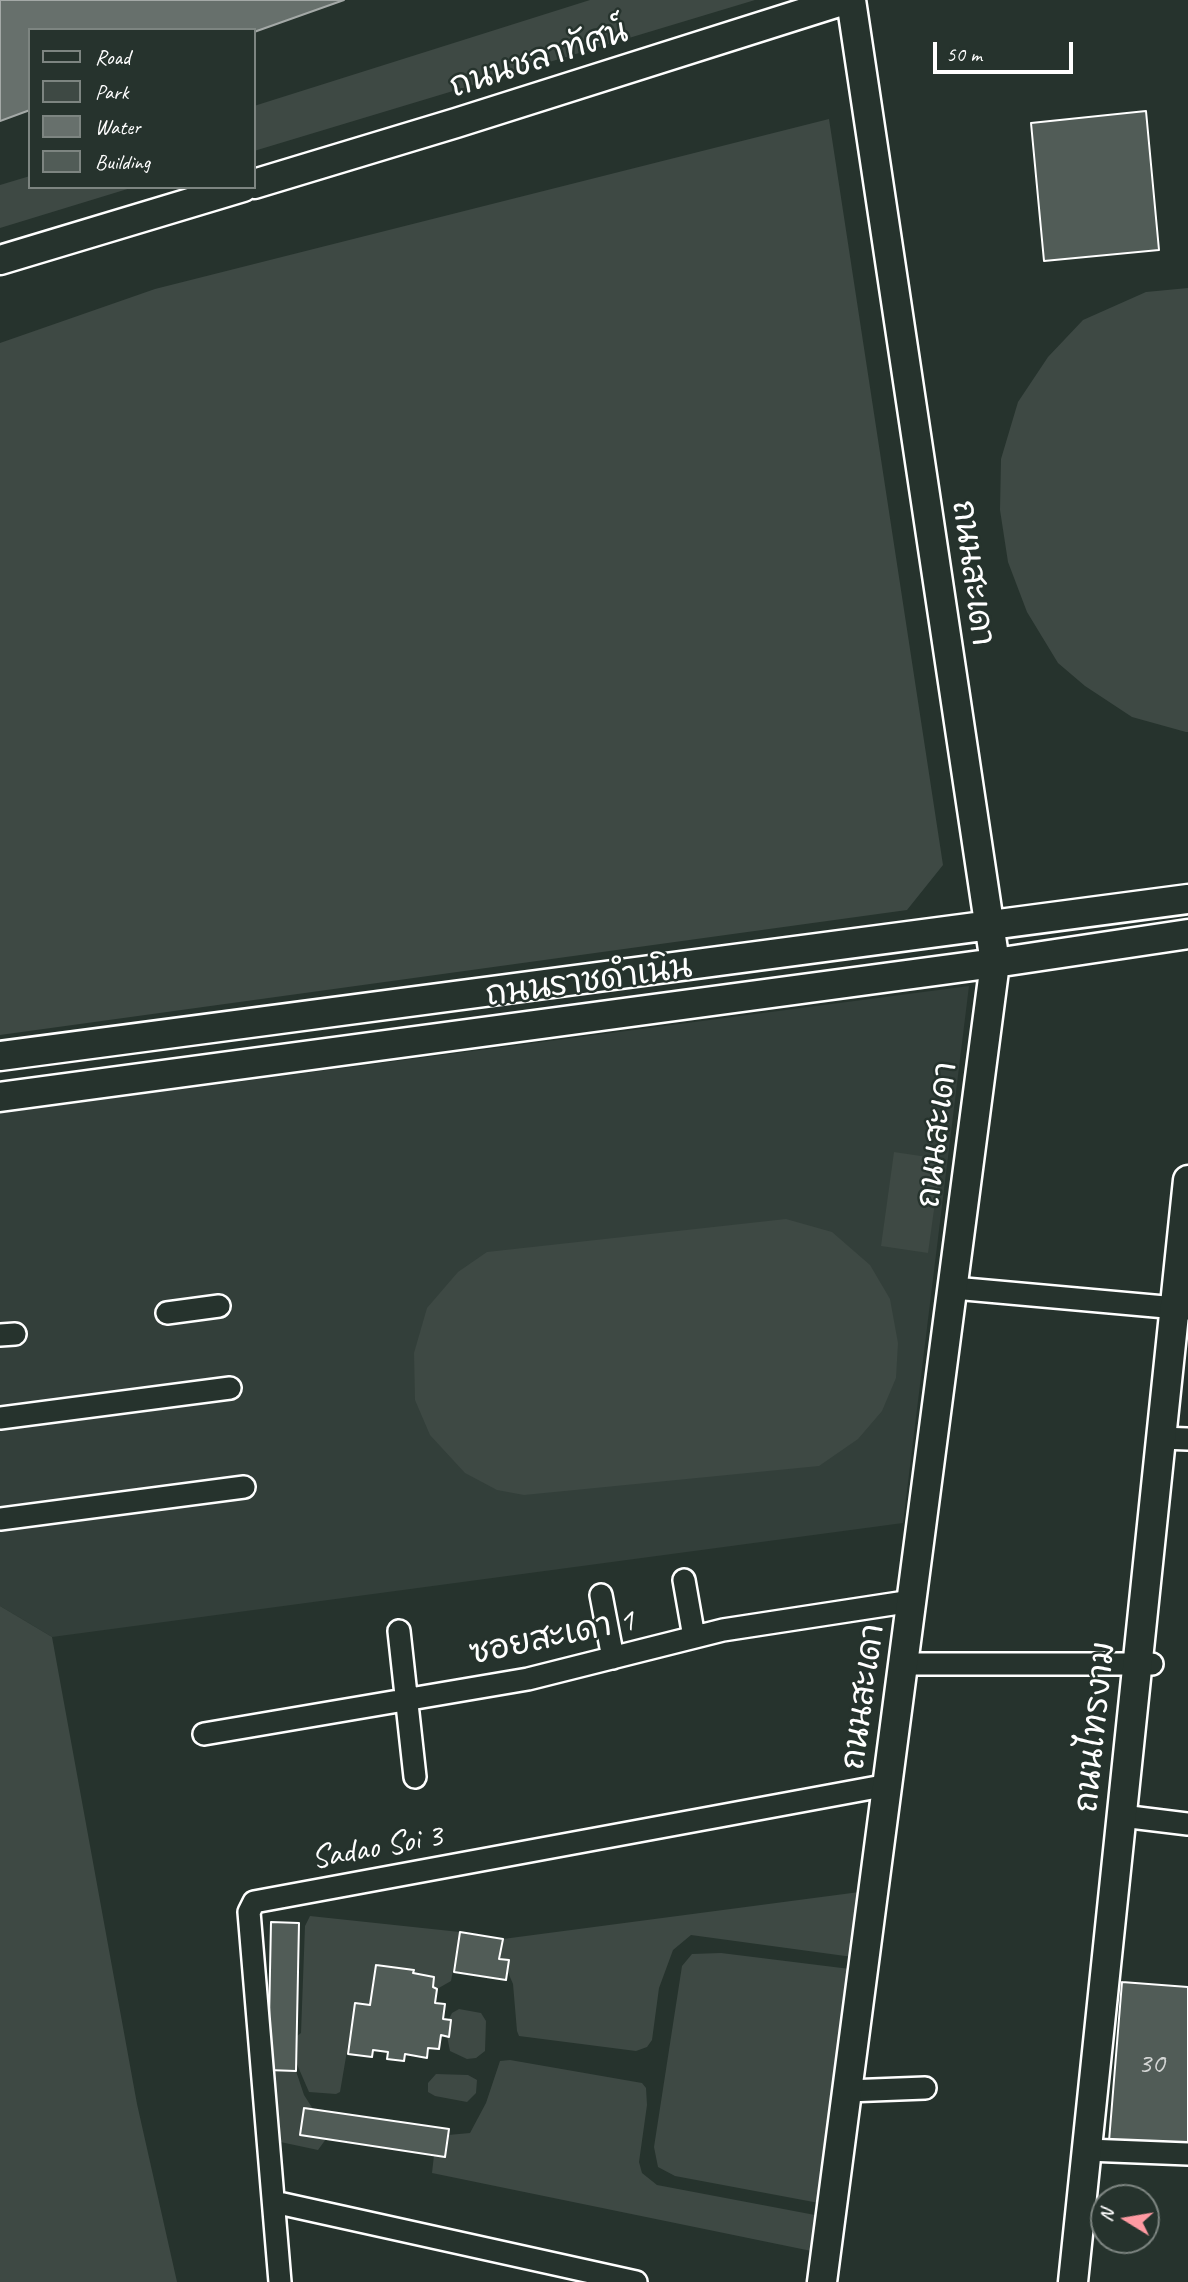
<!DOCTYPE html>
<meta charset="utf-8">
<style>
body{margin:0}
#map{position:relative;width:1188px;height:2282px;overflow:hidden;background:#26332d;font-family:Caveat,sans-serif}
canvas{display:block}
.legend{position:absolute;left:28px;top:28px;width:228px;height:161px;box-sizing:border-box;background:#26332d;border:2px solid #7d8581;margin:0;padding:9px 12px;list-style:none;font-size:21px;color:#fff}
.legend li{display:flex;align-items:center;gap:14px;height:35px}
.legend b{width:35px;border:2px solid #7d8581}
.north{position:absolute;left:1090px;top:2184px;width:70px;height:70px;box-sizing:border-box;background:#26332d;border:2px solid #7d8581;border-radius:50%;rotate:281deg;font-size:19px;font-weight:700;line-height:28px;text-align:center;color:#fff}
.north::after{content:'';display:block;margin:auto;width:24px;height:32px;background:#ff9aa2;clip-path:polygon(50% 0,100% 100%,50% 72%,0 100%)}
.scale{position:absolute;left:933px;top:42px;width:140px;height:32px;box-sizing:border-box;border:4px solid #fff;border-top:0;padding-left:9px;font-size:21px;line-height:24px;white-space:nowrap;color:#fff;-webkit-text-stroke:5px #26332d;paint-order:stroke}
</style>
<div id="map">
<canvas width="1188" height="2282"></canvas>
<ul class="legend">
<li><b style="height:9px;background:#26332d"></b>Road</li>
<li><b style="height:19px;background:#3e4944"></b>Park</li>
<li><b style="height:19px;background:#67706c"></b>Water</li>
<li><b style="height:19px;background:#515c57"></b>Building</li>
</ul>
<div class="north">N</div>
<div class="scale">50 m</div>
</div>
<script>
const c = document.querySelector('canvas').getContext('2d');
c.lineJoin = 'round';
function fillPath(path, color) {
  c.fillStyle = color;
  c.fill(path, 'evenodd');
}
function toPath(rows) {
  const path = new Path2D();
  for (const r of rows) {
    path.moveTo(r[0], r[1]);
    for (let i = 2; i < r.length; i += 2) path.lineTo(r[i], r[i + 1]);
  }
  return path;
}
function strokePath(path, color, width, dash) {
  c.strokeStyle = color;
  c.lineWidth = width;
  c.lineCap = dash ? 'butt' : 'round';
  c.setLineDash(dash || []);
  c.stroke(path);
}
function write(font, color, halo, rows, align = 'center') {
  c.font = font + ' Caveat,"Playpen Sans Thai",sans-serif';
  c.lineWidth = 5;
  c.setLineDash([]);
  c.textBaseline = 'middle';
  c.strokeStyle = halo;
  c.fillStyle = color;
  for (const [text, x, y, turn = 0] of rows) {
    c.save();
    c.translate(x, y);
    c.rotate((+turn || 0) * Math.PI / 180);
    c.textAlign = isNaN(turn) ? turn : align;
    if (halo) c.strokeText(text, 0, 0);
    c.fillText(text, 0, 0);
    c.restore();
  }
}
const built = toPath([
 [969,986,903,1523,52,1637,0,1606,0,1113]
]);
const green = toPath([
 [590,0,755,0,254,151,254,106],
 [829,119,943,865,907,910,0,1035,0,343,155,289],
 [30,176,30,187,134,187,0,228,0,185],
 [1188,288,1188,732,1186,732,1132,717,1085,686,1058,663,1027,612,1008,562,1000,510,1001,459,1018,402,1048,357,1083,320,1146,292],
 [894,1152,941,1159,928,1253,881,1246],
 [786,1219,832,1232,870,1265,890,1299,898,1343,896,1378,882,1411,858,1439,819,1466,524,1495,497,1490,465,1473,430,1435,415,1400,414,1353,427,1308,458,1272,487,1252],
 [0,1606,52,1637,137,2104,177,2282,0,2282],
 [867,1891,860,1958,691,1935,673,1950,659,1988,652,2040,647,2047,636,2051,519,2036,517,2031,513,1984,507,1970,509,1961,500,1959,503,1939],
 [310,1916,460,1932,451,1981,437,1989,433,1987,434,1977,413,1973,413,1970,376,1965,370,2005,355,2004,340,2092,336,2094,309,2092,296,2062,297,2036,301,2033,305,1926],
 [721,1953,858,1970,819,2203,675,2176,658,2167,654,2147,682,1966,692,1954],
 [459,2009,481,2013,486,2021,485,2051,476,2058,467,2059,450,2051,447,2036,449,2036,451,2020,449,2019,452,2013],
 [510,2060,642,2083,646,2088,647,2105,639,2162,642,2173,657,2185,815,2215,830,2222,826,2254,432,2173,434,2155,445,2156,448,2135,470,2133,486,2103,500,2061],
 [268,2070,296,2071,304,2095,313,2109,304,2108,300,2135,326,2139,318,2150,271,2140],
 [436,2074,468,2075,477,2080,476,2093,467,2102,435,2096,428,2092,428,2083]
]);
const water = toPath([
 [0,0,344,0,254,32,254,30,30,30,30,110,0,121,0,0]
]);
const building = toPath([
 [1146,111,1159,250,1044,261,1031,123,1146,111],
 [271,1922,299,1923,296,2071,268,2070,271,1922],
 [460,1932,503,1939,499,1959,509,1960,506,1980,454,1972,460,1932],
 [376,1965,414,1970,413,1973,434,1977,433,1987,437,1989,435,2003,445,2004,443,2019,451,2020,449,2037,441,2035,439,2049,428,2048,427,2058,405,2054,404,2061,387,2059,388,2052,373,2050,372,2057,348,2054,355,2003,370,2005,376,1965],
 [1122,1982,1188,1987,1188,2148,1109,2141,1122,1982],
 [304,2108,449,2129,445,2157,300,2135,304,2108]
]);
const street = toPath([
 [954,1288,1188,1309],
 [167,1313,219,1306],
 [0,1335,15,1334],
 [0,1418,230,1388],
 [1161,1438,1188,1439],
 [0,1519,244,1487],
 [684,1580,694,1637],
 [601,1595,613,1658],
 [399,1631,415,1777],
 [904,1664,1152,1664],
 [204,1734,528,1679,723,1630,912,1601],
 [1122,1816,1188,1824],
 [847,2091,925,2088],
 [1087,2150,1188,2154],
 [274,2202,636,2282],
 [280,2282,249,1912,254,1902,888,1785]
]);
const secondary = toPath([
 [254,184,456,123,845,0],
 [0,260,243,187],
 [0,1056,1188,899],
 [0,1097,995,963,1188,934],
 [822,2282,995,963,851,0],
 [1073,2282,1188,1180]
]);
const numberNames = [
 ["30",1151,2064]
];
const streetNames = [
 ["ถนนชลาทัศน์",539,60,-18],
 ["ถนนสะเดา",972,573,82],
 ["ถนนราชดำเนิน",589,982,-8],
 ["ถนนสะเดา",938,1135,-83],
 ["ซอยสะเดา 1",552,1638,-12],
 ["ถนนสะเดา",864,1697,-82],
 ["ถนนไทรงาม",1096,1727,-84],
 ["Sadao Soi 3",377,1848,-10]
];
fillPath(built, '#333f3a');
fillPath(green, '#3e4944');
fillPath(water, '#67706c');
strokePath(water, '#a4a9a7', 2);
fillPath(building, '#515c57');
strokePath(building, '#fff', 2);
strokePath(street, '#fff', 26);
strokePath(secondary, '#fff', 33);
strokePath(street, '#26332d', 21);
strokePath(secondary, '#26332d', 28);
write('30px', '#d4d6d5', null, numberNames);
write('33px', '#fff', '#26332d', streetNames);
</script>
